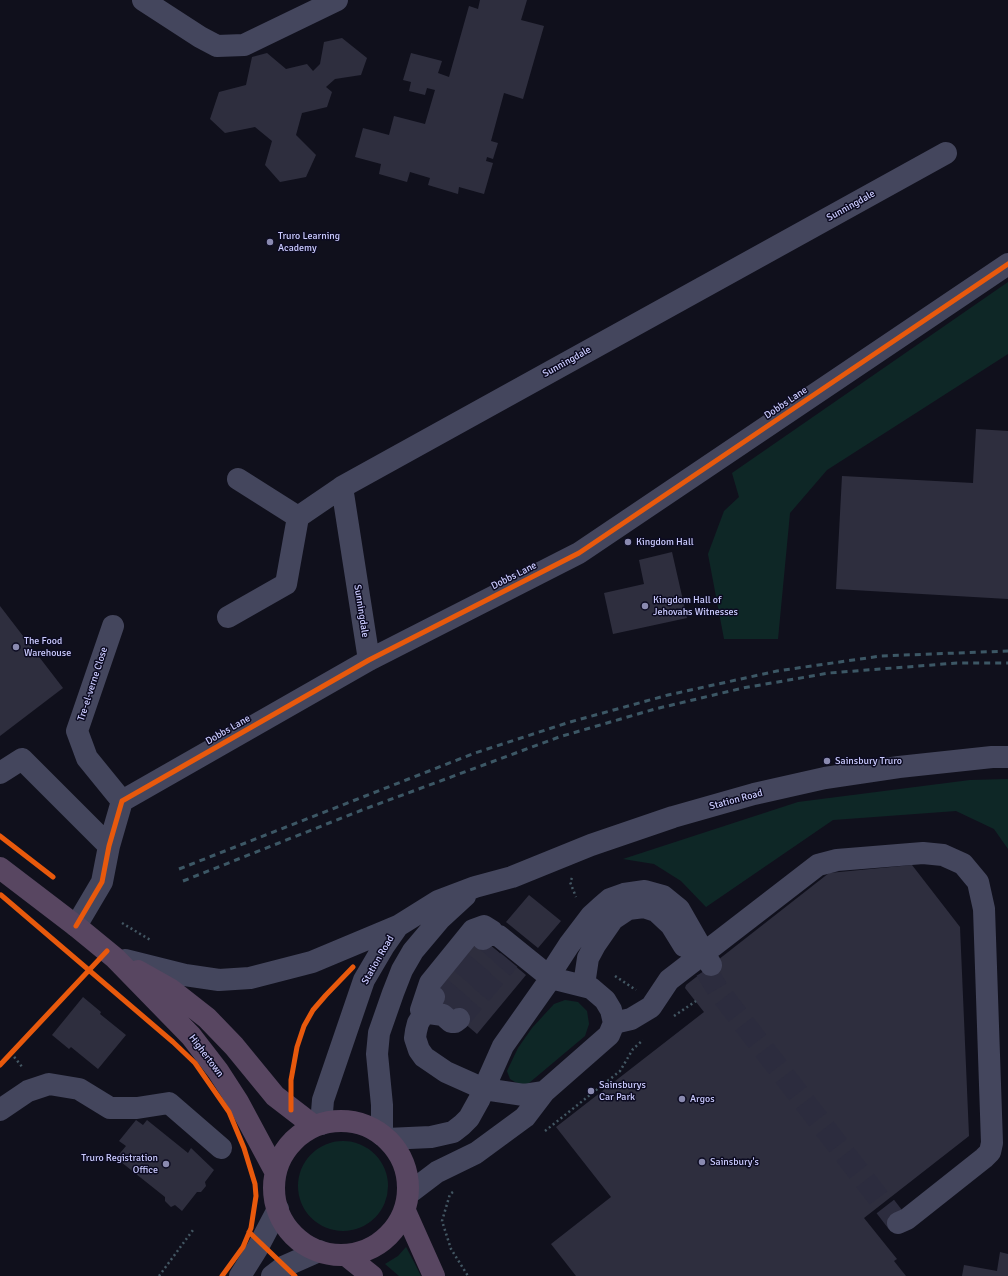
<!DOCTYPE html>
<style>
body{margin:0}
canvas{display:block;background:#10101c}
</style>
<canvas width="1008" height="1276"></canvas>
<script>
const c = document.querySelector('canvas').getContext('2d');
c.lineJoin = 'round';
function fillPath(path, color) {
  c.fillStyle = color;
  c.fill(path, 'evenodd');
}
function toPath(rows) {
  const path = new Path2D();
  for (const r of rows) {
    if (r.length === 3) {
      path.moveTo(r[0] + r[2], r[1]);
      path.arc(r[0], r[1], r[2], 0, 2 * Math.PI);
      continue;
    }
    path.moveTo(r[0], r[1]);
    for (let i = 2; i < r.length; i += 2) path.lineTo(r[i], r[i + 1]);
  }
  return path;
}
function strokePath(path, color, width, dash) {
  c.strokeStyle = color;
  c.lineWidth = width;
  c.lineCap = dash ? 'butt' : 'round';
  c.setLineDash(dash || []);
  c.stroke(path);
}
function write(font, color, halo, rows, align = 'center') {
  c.font = font + ' Signika,sans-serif';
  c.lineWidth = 3;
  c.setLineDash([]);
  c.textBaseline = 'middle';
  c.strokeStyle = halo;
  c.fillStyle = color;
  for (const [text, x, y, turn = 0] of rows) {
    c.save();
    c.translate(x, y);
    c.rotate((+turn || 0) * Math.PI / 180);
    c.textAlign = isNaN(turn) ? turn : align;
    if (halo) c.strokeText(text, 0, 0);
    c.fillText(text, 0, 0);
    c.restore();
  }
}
const green = toPath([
 [1008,282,1008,354,827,470,790,513,778,639,724,639,708,554,724,511,739,497,732,473],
 [1008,779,1008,849,994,829,956,811,833,820,706,907,681,881,654,864,623,859,798,802,970,780],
 [565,1000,578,1002,587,1011,589,1024,585,1036,529,1083,524,1085,515,1082,510,1079,507,1071,518,1048,532,1028,554,1004],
 [343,1186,45],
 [406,1247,414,1262,421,1276,399,1276,385,1264,398,1256]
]);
const building = toPath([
 [480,0,527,0,521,20,544,26,523,99,504,93,491,141,498,143,493,159,487,157,486,161,493,163,484,194,459,187,458,194,428,185,430,178,410,172,407,182,379,174,381,164,355,157,363,128,389,135,394,116,425,124,435,90,427,88,425,95,409,91,411,82,403,80,411,53,442,61,438,73,449,77,469,6,478,9],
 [342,38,367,58,361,75,335,79,326,87,332,92,327,107,302,113,296,135,316,155,306,177,280,182,265,165,272,141,255,127,225,133,210,119,219,92,246,85,252,57,267,53,286,69,307,64,313,71,320,64,324,42],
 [976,429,1008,431,1008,599,836,589,842,476,973,483],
 [672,552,687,618,613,634,604,593,644,584,639,560],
 [0,606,63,688,0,736],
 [912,865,960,927,969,1136,864,1218,897,1259,894,1261,906,1276,576,1276,551,1244,611,1197,556,1127,704,1012,685,988,686,985,829,873],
 [529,895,561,921,538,948,506,922],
 [478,935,526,975,477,1034,429,993],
 [83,997,101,1012,100,1014,126,1035,98,1069,71,1047,69,1049,52,1035],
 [136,1120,143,1125,147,1120,188,1153,191,1148,214,1170,205,1182,206,1186,201,1192,197,1192,182,1211,175,1205,171,1207,165,1201,165,1197,116,1158,126,1146,119,1141],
 [1000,1252,1008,1254,1008,1276,962,1276,964,1265,997,1271]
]);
const minorTunnel = toPath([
 [706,970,718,990,898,1223],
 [434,997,483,939],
 [447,1008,496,950],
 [459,1019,509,960]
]);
const path = toPath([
 [0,836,19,850],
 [572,878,570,882,576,897],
 [122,923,152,941],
 [615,976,636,990],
 [674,1016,696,1001],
 [11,1053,23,1068],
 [545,1131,620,1071,633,1049,643,1040],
 [453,1192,450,1194,442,1221,451,1249,468,1276],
 [159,1276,193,1230]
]);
const minor = toPath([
 [143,0,200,37,217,46,244,45,337,0],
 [238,479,298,517],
 [228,617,286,584,298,517,342,487],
 [113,626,77,731,87,758,122,801],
 [369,660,342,487,946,153],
 [0,773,22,759,109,846],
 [76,926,102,882,109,846,122,801,369,660,579,553,1008,264],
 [483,939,490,934,499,936,551,978,556,965,569,945,591,916,602,906,610,899,624,894,645,891,663,896,679,909,711,965],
 [125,960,185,975,219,980,250,978,312,962,398,926],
 [584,985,588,958,595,945,613,919,628,909,644,907,656,911,671,925,684,946],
 [434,997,418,1023,416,1031,415,1038,419,1050,424,1057,446,1072,484,1089,524,1095,544,1092],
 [421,1010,430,983,473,930,484,926,492,931],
 [429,1013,443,1015,451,1022,455,1022,459,1019],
 [614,1023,631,1019,651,1007,669,980,818,865,837,860,923,853,943,855,963,864,978,882,984,909,992,1143,990,1152,984,1158,907,1219,898,1223],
 [0,1110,28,1091,49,1084,79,1089,110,1108,137,1108,169,1103,221,1148],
 [321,1124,323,1100,364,980,384,946,398,926,438,901,475,887,512,877,591,845,673,817,754,794,825,778,899,767,992,757,1008,757],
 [382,1135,382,1105,377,1054,379,1033,393,993,402,970,413,951,440,919,465,896],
 [387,1139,431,1137,453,1132,462,1125,469,1118,479,1100,503,1046,551,978,591,988,605,1000,611,1010,614,1023,609,1035,544,1092,525,1117,476,1153,437,1172,408,1194],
 [240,1276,257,1249,278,1209],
 [272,1276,285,1266,319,1251]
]);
const highway = toPath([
 [0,868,76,926,115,958,191,1036,218,1071,238,1102,275,1171],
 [138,971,170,989,207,1018,234,1046,275,1096,314,1126],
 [341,1188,67],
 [405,1211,434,1276],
 [347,1256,372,1276]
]);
const rail = toPath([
 [179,869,475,753,570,722,668,695,777,671,881,656,1008,651],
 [183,881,362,810,559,737,655,709,743,688,829,673,957,663,1008,663]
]);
const cycleway = toPath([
 [0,836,53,877],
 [1,895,173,1042,195,1063,229,1112,244,1148,255,1184,256,1196,251,1228,243,1247,222,1276],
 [76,926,102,882,109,846,122,801,369,660,579,553,1008,264],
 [0,1065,107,951],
 [291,1110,291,1080,297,1047,304,1026,313,1010,326,995,353,967],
 [249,1232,295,1276]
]);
const markers = [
 [270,242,4,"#8a8ab0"],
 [628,542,4,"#8a8ab0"],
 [645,606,4,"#8a8ab0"],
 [16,647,4,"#8a8ab0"],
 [827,761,4,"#8a8ab0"],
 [591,1091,4,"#8a8ab0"],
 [682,1099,4,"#8a8ab0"],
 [702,1162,4,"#8a8ab0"],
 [166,1164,4,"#8a8ab0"]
];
const streetNames = [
 ["Sunningdale",851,206,-29],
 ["Sunningdale",567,362,-29],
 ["Dobbs Lane",786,403,-34],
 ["Dobbs Lane",514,576,-27],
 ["Sunningdale",361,611,81],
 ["Tre-el-verne Close",93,684,-72],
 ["Dobbs Lane",228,730,-30],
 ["Station Road",736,800,-15],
 ["Station Road",378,960,-60],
 ["Highertown",206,1056,53]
];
const poiNames = [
 ["Truro Learning",278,236],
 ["Academy",278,248],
 ["Kingdom Hall",636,542],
 ["Kingdom Hall of",653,600],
 ["Jehovahs Witnesses",653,612],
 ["The Food",24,641],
 ["Warehouse",24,653],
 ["Sainsbury Truro",835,761],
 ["Sainsburys",599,1085],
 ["Car Park",599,1097],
 ["Argos",690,1099],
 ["Truro Registration",158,1158,"right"],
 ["Office",158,1170,"right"],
 ["Sainsbury's",710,1162]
];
fillPath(green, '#0e2726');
fillPath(building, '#2e2e3e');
strokePath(minorTunnel, '#2c2c3e', 22, [22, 11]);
strokePath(path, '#435763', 2.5, [2, 3]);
strokePath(minor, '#44465d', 22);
strokePath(highway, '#584661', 22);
strokePath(rail, '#3c5765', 3, [6, 5]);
strokePath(cycleway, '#e8590c', 5);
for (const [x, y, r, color] of markers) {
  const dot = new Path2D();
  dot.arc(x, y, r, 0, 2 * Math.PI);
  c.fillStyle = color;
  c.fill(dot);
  strokePath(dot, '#0c0b21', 1.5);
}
write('10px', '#cbcbff', '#0c0b21', streetNames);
write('10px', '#cbcbff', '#0c0b21', poiNames, 'left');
</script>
